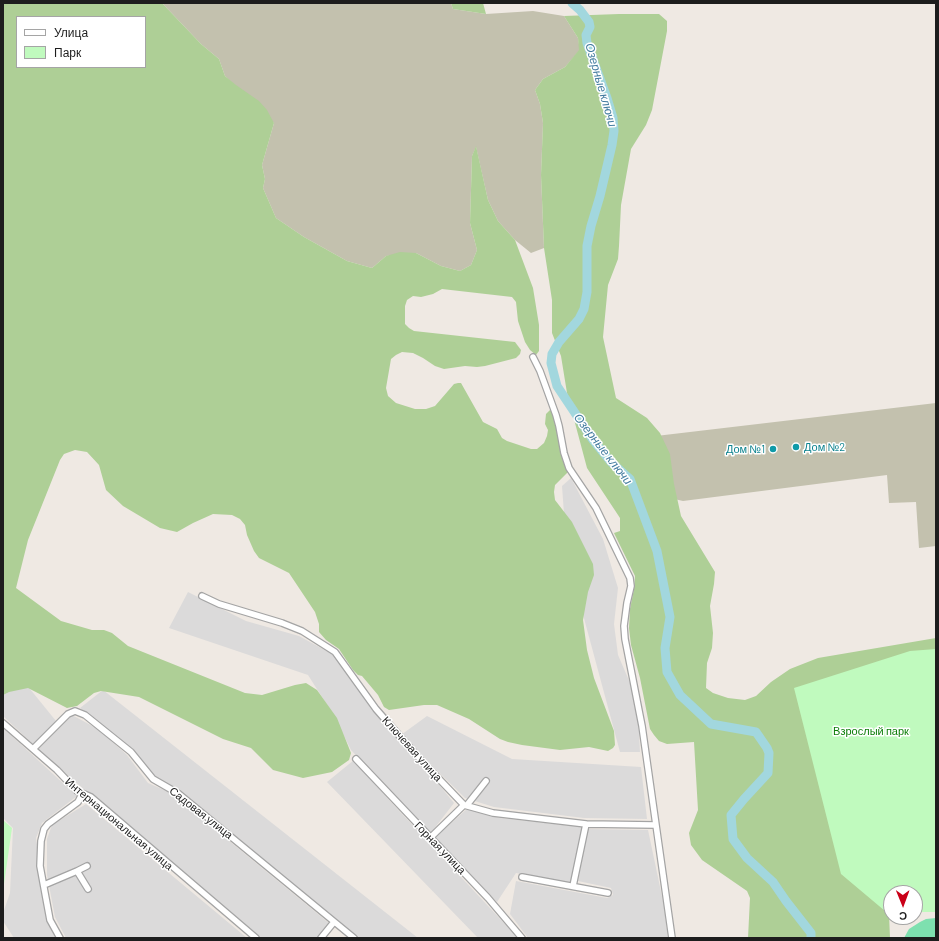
<!DOCTYPE html>
<meta charset="utf-8">
<style>
body{margin:0}
#map{position:relative;width:939px;height:941px;overflow:hidden;background:#efe9e3;font-family:Barlow,sans-serif}
canvas{display:block}
.frame{position:absolute;inset:0;border:4px solid #1d1d1d;pointer-events:none}
.legend{position:absolute;left:16px;top:16px;width:130px;height:52px;box-sizing:border-box;background:#fff;border:1px solid #a5a5a5;margin:0;padding:5px 7px;list-style:none;font-size:12px;color:#1d1d1d}
.legend li{display:flex;align-items:center;gap:8px;height:20px}
.legend b{width:20px;border:1px solid #a5a5a5}
.north{position:absolute;left:883px;top:885px;width:40px;height:40px;box-sizing:border-box;background:#fff;border:1px solid #a5a5a5;border-radius:50%;rotate:179deg;font-size:11px;font-weight:700;line-height:16px;text-align:center;color:#1d1d1d}
.north::after{content:'';display:block;margin:auto;width:14px;height:18px;background:#ca0018;clip-path:polygon(50% 0,100% 100%,50% 72%,0 100%)}
</style>
<div id="map">
<canvas width="939" height="941"></canvas>
<div class="frame"></div>
<ul class="legend">
<li><b style="height:5px;background:#fff"></b>Улица</li>
<li><b style="height:11px;background:#c0fabe"></b>Парк</li>
</ul>
<div class="north">С</div>
</div>
<script>
const c = document.querySelector('canvas').getContext('2d');
c.lineJoin = 'round';
function fillPath(path, color) {
  c.fillStyle = color;
  c.fill(path, 'evenodd');
}
function toPath(rows) {
  const path = new Path2D();
  for (const r of rows) {
    path.moveTo(r[0], r[1]);
    for (let i = 2; i < r.length; i += 2) path.lineTo(r[i], r[i + 1]);
  }
  return path;
}
function strokePath(path, color, width, dash) {
  c.strokeStyle = color;
  c.lineWidth = width;
  c.lineCap = dash ? 'butt' : 'round';
  c.setLineDash(dash || []);
  c.stroke(path);
}
function write(font, color, halo, rows, align = 'center') {
  c.font = font + ' Barlow,sans-serif';
  c.lineWidth = 3;
  c.setLineDash([]);
  c.textBaseline = 'middle';
  c.strokeStyle = halo;
  c.fillStyle = color;
  for (const [text, x, y, turn = 0] of rows) {
    c.save();
    c.translate(x, y);
    c.rotate((+turn || 0) * Math.PI / 180);
    c.textAlign = isNaN(turn) ? turn : align;
    if (halo) c.strokeText(text, 0, 0);
    c.fillText(text, 0, 0);
    c.restore();
  }
}
const residential = toPath([
 [571,478,603,539,618,588,614,624,618,655,637,699,640,752,620,752,567,555,562,486],
 [188,592,246,621,299,636,332,654,454,803,430,834,351,750,334,716,308,675,169,628],
 [17,673,56,721,34,745,3,716,3,681],
 [103,690,418,938,357,938,152,775,134,750,80,708],
 [72,715,98,729,127,755,148,783,171,793,330,924,318,938,260,938,60,769,38,749],
 [427,716,512,759,641,767,647,819,584,818,494,807,465,798,401,735],
 [3,728,77,796,42,823,36,838,49,919,57,938,14,938,3,921,3,913,10,893,13,828,3,818],
 [354,760,389,800,518,938,478,938,327,782],
 [86,804,247,938,66,938,55,917,47,875,47,839,52,825],
 [467,809,500,818,582,827,571,884,516,873,497,902,435,837],
 [588,829,648,830,664,906,668,938,528,938,510,914,516,881,607,898,613,895,611,888,578,881]
]);
const construction = toPath([
 [162,3,451,3,453,9,486,14,533,11,564,16,578,38,580,50,565,67,543,79,535,90,540,104,543,123,541,175,544,248,531,253,515,240,498,221,488,200,476,147,472,156,470,223,477,250,471,265,460,271,441,266,416,253,386,256,372,268,347,261,304,237,276,218,263,188,265,179,262,165,274,123,225,76,219,59,201,44],
 [936,403,936,546,919,548,916,502,889,503,887,475,683,501,666,497,656,436]
]);
const forest = toPath([
 [3,3,162,3,201,44,219,59,225,76,236,85,259,101,267,110,274,123,262,165,265,179,263,188,276,218,304,237,347,261,372,268,386,256,400,252,416,253,441,266,460,271,471,265,477,250,470,223,472,156,476,146,488,200,498,221,515,240,533,288,539,325,539,351,536,355,530,350,525,342,518,321,516,302,512,297,442,289,433,294,421,297,413,296,407,300,405,306,405,324,409,328,414,331,515,342,521,350,520,354,516,358,485,366,477,367,465,366,444,369,435,366,423,358,413,353,402,352,396,355,391,359,386,388,388,396,396,403,415,409,426,409,435,406,454,384,458,383,461,383,483,422,497,429,502,438,507,441,531,449,537,449,544,443,547,436,548,430,545,424,546,414,550,410,552,412,557,428,564,463,569,471,555,485,554,492,555,500,572,522,593,564,594,575,588,592,583,620,587,650,594,678,614,731,615,745,613,748,608,751,589,747,560,750,522,745,508,742,500,739,469,719,437,705,424,705,389,710,384,707,378,695,362,676,358,675,353,670,339,649,326,640,319,632,319,624,315,612,289,573,259,558,254,551,247,535,245,525,240,519,232,515,213,514,193,523,177,532,160,528,123,506,106,490,99,465,87,452,75,450,64,454,60,460,28,540,16,588,61,621,92,630,104,630,112,633,128,646,245,693,262,695,295,685,306,683,317,690,337,718,351,753,349,760,332,772,303,778,273,770,251,748,223,739,139,697,101,691,94,693,77,706,67,708,28,688,9,692,3,695],
 [17,17,145,17,145,67,17,67],
 [451,3,483,3,486,14,453,9],
 [619,14,659,14,667,21,667,31,652,110,646,125,631,149,621,205,619,246,618,259,608,285,603,337,616,398,647,418,660,433,670,454,674,484,681,516,715,572,714,584,710,606,713,633,712,648,707,663,706,688,713,693,728,698,745,700,756,696,771,682,790,669,818,658,936,638,936,809,915,893,891,893,891,912,889,914,890,938,748,938,750,898,747,891,702,860,691,845,689,833,698,810,694,742,667,744,659,741,654,735,650,729,640,678,631,645,629,628,630,609,634,589,635,576,614,533,620,531,620,518,587,468,567,393,561,356,552,333,552,300,544,248,541,175,543,123,540,104,535,90,543,79,565,67,579,50,578,38,564,16]
]);
const park = toPath([
 [936,649,936,912,915,912,915,893,891,893,891,911,885,911,841,874,794,688,910,651],
 [3,820,12,828,4,884,3,885]
]);
const pitch = toPath([
 [936,918,936,938,904,938,909,929,920,922,926,919]
]);
const river = toPath([
 [572,3,580,10,589,22,590,27,586,35,587,43,607,98,613,118,614,131,612,145,600,196,591,226,587,246,587,292,584,309,579,319,559,342,552,354,551,363,557,386,593,440,611,462,630,479,657,551,670,617,665,648,667,672,680,695,711,724,756,732,767,748,769,753,768,773,744,799,731,815,733,839,747,858,773,882,786,901,811,933,811,938]
]);
const minor = toPath([
 [533,357,540,371,556,415,559,426,564,453,569,468,596,508,630,578,631,586,627,603,624,626,625,639,642,726,672,938],
 [202,596,219,604,282,623,302,631,335,652,376,709,419,758,464,805,493,813,586,824,655,825],
 [3,723,57,770,77,791,91,797,256,938],
 [33,749,68,714,75,711,85,715,131,752,153,779,179,794,354,938],
 [356,759,488,898,522,938],
 [467,805,486,781],
 [430,838,464,805],
 [77,871,87,866],
 [522,877,608,893],
 [44,885,77,871,88,889],
 [573,886,586,824],
 [60,938,50,920,40,866,41,841,44,829,48,824,78,802,82,794],
 [321,938,334,922]
]);
const markers = [
 [796,447,4,"#0f9aa8"],
 [773,449,4,"#0f9aa8"]
];
const cultureNames = [
 ["Дом №2",804,447],
 ["Дом №1",765,449,"right"]
];
const parkNames = [
 ["Взрослый парк",871,731]
];
const streetNames = [
 ["Ключевая улица",412,749,48],
 ["Садовая улица",201,813,38],
 ["Интернациональная улица",119,824,40],
 ["Горная улица",440,848,46]
];
const waterNames = [
 ["Озерные ключи",601,85,74],
 ["Озерные ключи",603,449,52]
];
fillPath(residential, '#dbdada');
fillPath(construction, '#c3c1ae');
fillPath(forest, '#aecf96');
fillPath(park, '#c0fabe');
fillPath(pitch, '#7ee0af');
strokePath(river, '#a2d7de', 9);
strokePath(minor, '#a4a4a4', 8);
strokePath(minor, '#fff', 5.5);
for (const [x, y, r, color] of markers) {
  const dot = new Path2D();
  dot.arc(x, y, r, 0, 2 * Math.PI);
  c.fillStyle = color;
  c.fill(dot);
  strokePath(dot, '#fff', 1.5);
}
write('11px', '#0d838f', '#fff', cultureNames, 'left');
write('11px', '#0d7e09', '#fff', parkNames);
write('11px', '#1d1d1d', '#fff', streetNames);
write('italic 12px', '#427b9f', '#fff', waterNames);
</script>
